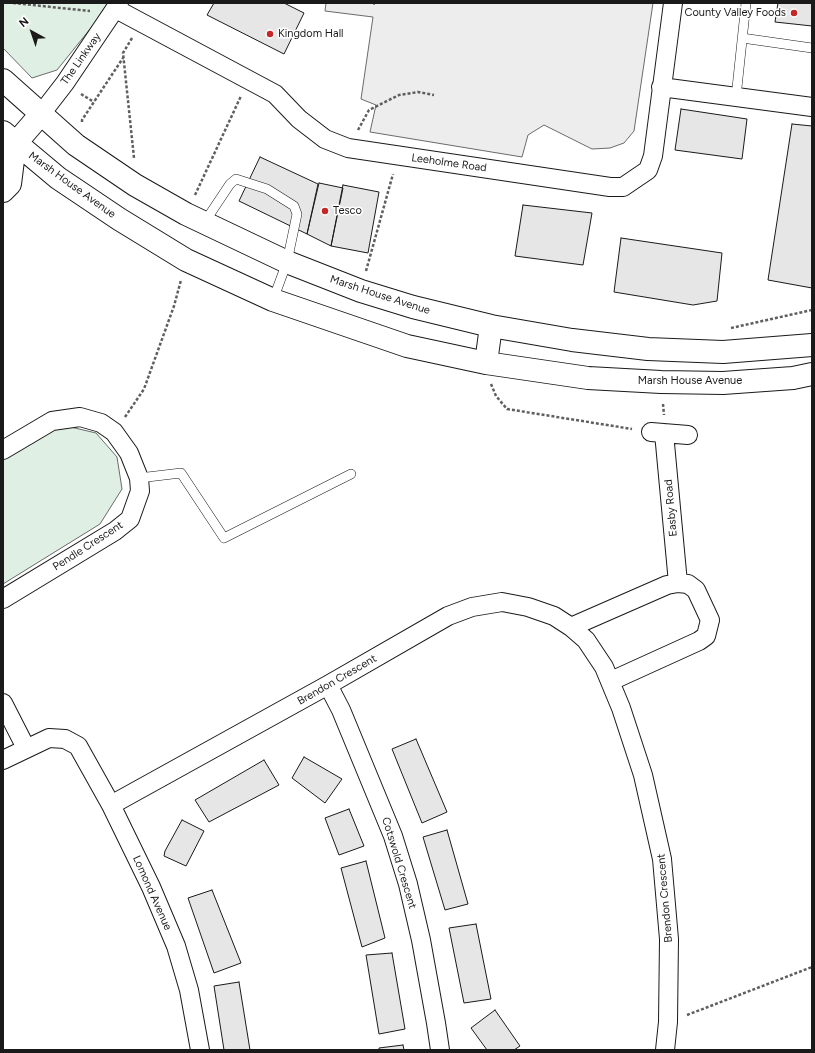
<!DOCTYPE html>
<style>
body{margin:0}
#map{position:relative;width:815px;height:1053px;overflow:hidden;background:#fff;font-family:Figtree,sans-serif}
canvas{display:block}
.frame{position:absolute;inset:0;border:4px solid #1a1a1a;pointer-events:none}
.north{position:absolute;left:12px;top:12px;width:40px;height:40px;-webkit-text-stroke:3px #fff;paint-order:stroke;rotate:320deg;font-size:11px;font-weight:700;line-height:16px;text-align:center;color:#1a1a1a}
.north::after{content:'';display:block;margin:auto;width:14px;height:18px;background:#1a1a1a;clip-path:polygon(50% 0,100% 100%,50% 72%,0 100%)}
</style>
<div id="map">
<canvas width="815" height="1053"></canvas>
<div class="frame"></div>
<div class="north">N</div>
</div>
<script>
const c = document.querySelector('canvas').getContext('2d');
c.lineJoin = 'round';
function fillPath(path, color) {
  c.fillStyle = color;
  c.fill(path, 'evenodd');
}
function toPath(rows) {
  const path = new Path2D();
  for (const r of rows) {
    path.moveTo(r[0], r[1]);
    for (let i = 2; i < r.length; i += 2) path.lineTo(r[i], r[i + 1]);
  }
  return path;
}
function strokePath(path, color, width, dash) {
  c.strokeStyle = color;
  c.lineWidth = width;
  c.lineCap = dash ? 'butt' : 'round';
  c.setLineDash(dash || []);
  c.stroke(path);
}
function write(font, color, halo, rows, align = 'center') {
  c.font = font + ' Figtree,sans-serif';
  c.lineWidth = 3;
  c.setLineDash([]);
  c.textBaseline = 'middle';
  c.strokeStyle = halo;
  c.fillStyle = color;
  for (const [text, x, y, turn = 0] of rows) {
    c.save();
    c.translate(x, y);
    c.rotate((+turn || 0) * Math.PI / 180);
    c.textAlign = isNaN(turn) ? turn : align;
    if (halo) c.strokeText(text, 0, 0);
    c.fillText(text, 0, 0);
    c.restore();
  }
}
const green = toPath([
 [3,3,111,3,57,70,32,78,3,48,3,3],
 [58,424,96,433,117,457,122,489,100,524,3,584,3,456,58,424]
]);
const parking = toPath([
 [326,3,374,3,374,5,375,3,653,3,634,131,624,143,610,148,592,149,544,125,528,135,522,157,370,132,376,105,361,99,373,17,325,11,326,3]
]);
const building = toPath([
 [214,3,284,3,304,13,284,54,207,15,214,3],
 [778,3,812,3,812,26,775,22,778,3],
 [681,109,747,119,742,159,675,150,681,109],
 [792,124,812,126,812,288,768,280,792,124],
 [260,157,318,184,307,234,239,201,260,157],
 [319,183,343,188,331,246,307,234,319,183],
 [343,185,379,192,368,253,331,246,343,185],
 [523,205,592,213,583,265,515,256,523,205],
 [621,238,722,253,717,301,693,305,614,292,621,238],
 [416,739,447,812,422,823,392,749,416,739],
 [304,757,342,779,325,803,292,778,304,757],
 [264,760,279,785,209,822,195,800,264,760],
 [349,809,364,846,339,855,325,818,349,809],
 [182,820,204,831,186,866,164,856,165,851,182,820],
 [447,830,468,904,445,910,423,837,447,830],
 [366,861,385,938,362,947,341,868,366,861],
 [212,890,241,963,214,973,188,898,212,890],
 [476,924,491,999,464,1003,449,928,476,924],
 [392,953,405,1029,379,1034,366,955,392,953],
 [239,982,250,1050,224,1050,214,986,239,982],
 [495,1010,520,1046,514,1050,487,1050,471,1028,495,1010],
 [403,1045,404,1050,379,1050,379,1048,403,1045]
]);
const path = toPath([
 [13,3,90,11],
 [132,38,123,53,134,158],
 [81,94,94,102],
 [82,122,82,120,123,58],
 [358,130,369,110,399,95,418,92,434,95],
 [195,195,241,96],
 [366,271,393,174],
 [731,328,812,310],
 [491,384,496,396,507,409,632,429],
 [663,404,664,415],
 [125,417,144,389,174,306,181,280],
 [687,1015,812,967]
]);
const service = toPath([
 [742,38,812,48],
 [736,97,746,3],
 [204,223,230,184,236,179,267,189,294,206,297,214,287,262,273,300],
 [139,478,181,473,224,538,351,474]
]);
const minor = toPath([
 [116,9,275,94,299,119,325,139,348,148,610,187,623,187,648,170,653,156,673,3],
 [661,87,812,107],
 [41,114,65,83,119,3],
 [651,432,688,435],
 [664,433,678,583],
 [3,450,52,421,80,417,101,423,114,432,129,453,139,478,140,491,130,519,115,531,3,599],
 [571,627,667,585,678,583,688,584,696,590,710,620,706,636,699,641,611,681],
 [328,685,341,710,393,836,408,884,421,940,436,1023,440,1050],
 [3,703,26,748],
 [3,760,49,738,65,739,78,746,111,805,151,887,176,946,189,990,200,1050],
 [111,805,328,685,448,616,472,607,502,602,528,607,554,616,571,627,586,640,604,667,621,708,643,775,662,859,669,939,668,1022,665,1050]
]);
const tertiary = toPath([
 [3,80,76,145,135,185,186,214,287,262,361,291,413,307,491,326,572,340,648,349,723,352,812,345],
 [3,132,58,178,119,219,186,260,273,300,407,346,486,363,588,378,661,382,723,383,793,378,812,374],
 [3,148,15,144,41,114],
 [3,191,10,184,15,144],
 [486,363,491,326]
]);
const markers = [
 [794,13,4,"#c62828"],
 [270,34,4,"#c62828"],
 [325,211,4,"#c62828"]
];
const poiNames = [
 ["County Valley Foods",786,13,"right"],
 ["Kingdom Hall",278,34],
 ["Tesco",333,211]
];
const streetNames = [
 ["The Linkway",81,59,-55],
 ["Leeholme Road",449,163,8],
 ["Marsh House Avenue",72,185,36],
 ["Marsh House Avenue",380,295,18],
 ["Marsh House Avenue",690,381],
 ["Easby Road",671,508,-95],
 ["Pendle Crescent",88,546,-33],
 ["Brendon Crescent",337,680,-30],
 ["Cotswold Crescent",399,863,73],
 ["Lomond Avenue",152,893,66],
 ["Brendon Crescent",665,898,-95]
];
fillPath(green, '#e0efe3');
strokePath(green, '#6a6a6a', 1);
fillPath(parking, '#ededed');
strokePath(parking, '#6a6a6a', 1);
fillPath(building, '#e6e6e6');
strokePath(building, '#1a1a1a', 1);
strokePath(service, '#1a1a1a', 10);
strokePath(minor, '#1a1a1a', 20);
strokePath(tertiary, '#1a1a1a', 24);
strokePath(path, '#5f5f5f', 2.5, [3, 2]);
strokePath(service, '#fff', 9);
strokePath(minor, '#fff', 18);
strokePath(tertiary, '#fff', 22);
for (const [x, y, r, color] of markers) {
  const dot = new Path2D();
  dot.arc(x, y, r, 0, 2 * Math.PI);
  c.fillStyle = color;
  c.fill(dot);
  strokePath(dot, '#fff', 1.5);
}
write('11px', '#1a1a1a', '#fff', poiNames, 'left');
write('11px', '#1a1a1a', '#fff', streetNames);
</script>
